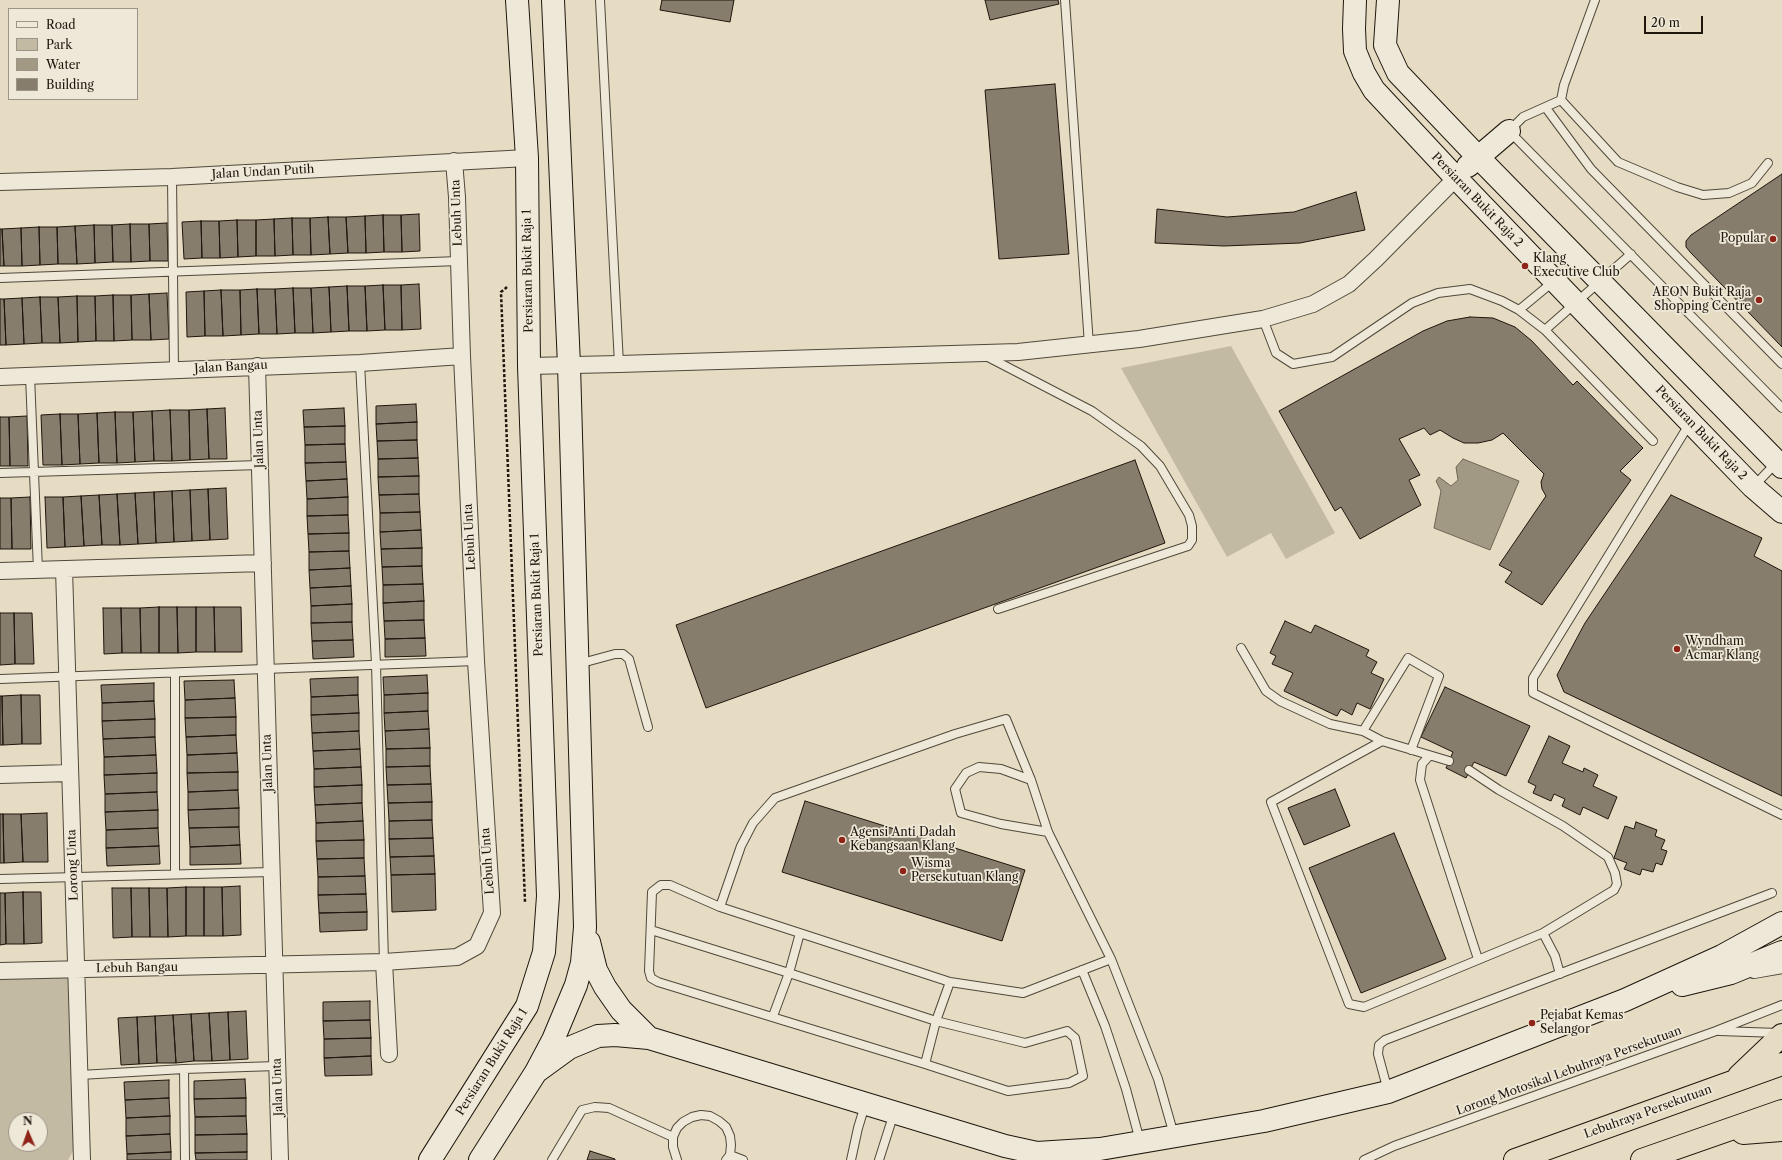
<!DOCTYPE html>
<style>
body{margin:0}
#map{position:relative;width:1782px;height:1160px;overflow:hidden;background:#e5dcc3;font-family:"Libre Caslon Text",serif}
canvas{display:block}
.legend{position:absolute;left:8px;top:8px;width:130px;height:92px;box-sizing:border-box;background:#eee8d8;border:1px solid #9b9487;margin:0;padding:5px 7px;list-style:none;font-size:12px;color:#1f160d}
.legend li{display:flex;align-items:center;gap:8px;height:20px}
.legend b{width:20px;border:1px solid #9b9487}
.north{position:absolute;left:8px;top:1112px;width:40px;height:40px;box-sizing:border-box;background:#eee8d8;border:1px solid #9b9487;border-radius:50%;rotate:358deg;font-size:11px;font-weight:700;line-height:16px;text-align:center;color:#1f160d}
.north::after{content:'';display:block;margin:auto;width:14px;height:18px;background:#8f2418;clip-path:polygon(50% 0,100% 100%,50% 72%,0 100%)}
.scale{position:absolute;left:1644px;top:16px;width:59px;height:18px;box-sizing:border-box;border:2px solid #1f160d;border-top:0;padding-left:5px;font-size:12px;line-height:14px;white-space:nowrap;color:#1f160d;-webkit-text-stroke:3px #eee8d8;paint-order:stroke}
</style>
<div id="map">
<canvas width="1782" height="1160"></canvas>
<ul class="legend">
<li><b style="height:5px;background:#eee8d8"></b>Road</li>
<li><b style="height:11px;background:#c3baa4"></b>Park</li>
<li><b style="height:11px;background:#a29985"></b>Water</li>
<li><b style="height:11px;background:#867d6c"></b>Building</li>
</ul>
<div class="north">N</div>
<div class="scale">20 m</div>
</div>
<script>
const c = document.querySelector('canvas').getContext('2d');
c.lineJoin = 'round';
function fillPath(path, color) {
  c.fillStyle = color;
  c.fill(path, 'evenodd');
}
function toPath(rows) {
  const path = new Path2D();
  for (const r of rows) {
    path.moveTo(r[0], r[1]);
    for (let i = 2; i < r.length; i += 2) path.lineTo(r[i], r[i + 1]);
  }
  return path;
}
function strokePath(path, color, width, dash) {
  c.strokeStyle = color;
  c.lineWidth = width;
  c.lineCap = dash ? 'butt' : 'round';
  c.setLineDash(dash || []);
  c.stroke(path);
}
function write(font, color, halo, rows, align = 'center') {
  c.font = font + ' "Libre Caslon Text",serif';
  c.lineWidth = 3.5;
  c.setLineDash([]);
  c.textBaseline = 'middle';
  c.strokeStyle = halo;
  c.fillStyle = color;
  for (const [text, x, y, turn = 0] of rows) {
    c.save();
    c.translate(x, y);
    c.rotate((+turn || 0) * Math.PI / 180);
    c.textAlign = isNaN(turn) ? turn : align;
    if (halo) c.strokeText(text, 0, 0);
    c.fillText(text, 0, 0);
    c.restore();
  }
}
const green = toPath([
 [1231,346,1335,533,1286,559,1271,533,1227,557,1121,368],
 [0,969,64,972,70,981,76,1146,68,1160,0,1160],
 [16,1120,40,1120,40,1144,16,1144]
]);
const water = toPath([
 [1463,459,1519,481,1490,550,1434,528,1441,491,1436,481,1439,477,1451,486,1458,480,1456,467,1463,459]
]);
const building = toPath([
 [662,0,734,0,730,22,660,10,662,0],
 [985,0,1058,0,1059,4,990,20,985,0],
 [1055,84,1069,254,999,259,985,90,1055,84],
 [1782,174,1782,347,1691,253,1686,247,1686,241,1691,235,1782,174],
 [1356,192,1365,230,1300,243,1224,246,1155,243,1157,209,1227,217,1294,212,1356,192],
 [419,214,420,251,402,252,401,215,419,214],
 [383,215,384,252,366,253,365,216,383,215],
 [383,215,401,215,402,252,384,252,383,215],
 [365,216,366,253,348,253,346,217,365,216],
 [328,217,330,254,311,255,310,218,328,217],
 [328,217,346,217,348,253,330,254,328,217],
 [292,218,293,255,275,256,274,219,292,218],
 [292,218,310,218,311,255,293,255,292,218],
 [274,219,275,256,256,256,256,220,274,219],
 [237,220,238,257,220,258,219,221,237,220],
 [237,220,256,220,256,256,238,257,237,220],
 [201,221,202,258,184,259,182,222,201,221],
 [201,221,219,221,220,258,202,258,201,221],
 [167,223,168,261,150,261,149,224,167,223],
 [130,224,131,262,113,262,112,225,130,224],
 [130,224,149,224,150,261,131,262,130,224],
 [94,225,95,263,77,264,75,226,94,225],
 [94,225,112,225,113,262,95,263,94,225],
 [75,226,77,264,58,264,57,227,75,226],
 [39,227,40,265,22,266,21,228,39,227],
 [39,227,57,227,58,264,40,265,39,227],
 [21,228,22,266,4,266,2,229,21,228],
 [0,229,2,229,4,266,0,266,0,229],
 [419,284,421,329,402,330,401,285,419,284],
 [383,285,385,330,367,331,365,286,383,285],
 [383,285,401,285,402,330,385,330,383,285],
 [347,286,349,331,331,332,329,287,347,286],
 [347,286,365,286,367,331,349,331,347,286],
 [329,287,331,332,313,333,311,288,329,287],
 [293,288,295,333,277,334,275,289,293,288],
 [293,288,311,288,313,333,295,333,293,288],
 [257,289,259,334,241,335,240,290,257,289],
 [257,289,275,289,277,334,259,334,257,289],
 [221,290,223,336,205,336,204,291,221,290],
 [221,290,240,290,241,335,223,336,221,290],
 [204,291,205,336,187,337,186,292,204,291],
 [167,293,169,339,151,340,149,294,167,293],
 [149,294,151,340,132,340,131,295,149,294],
 [113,295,114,341,96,341,95,296,113,295],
 [113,295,131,295,132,340,114,341,113,295],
 [77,296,78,342,60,343,58,297,77,296],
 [77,296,95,296,96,341,78,342,77,296],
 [40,297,42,343,24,344,22,298,40,297],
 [40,297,58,297,60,343,42,343,40,297],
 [22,298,24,344,6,345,4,299,22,298],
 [0,299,4,299,6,345,0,345,0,299],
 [1470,317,1493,318,1515,327,1532,341,1573,385,1577,381,1643,448,1620,471,1631,480,1542,605,1505,582,1512,572,1499,565,1546,496,1542,489,1541,482,1544,474,1503,433,1492,440,1478,443,1464,443,1453,438,1440,430,1430,435,1424,428,1399,439,1420,475,1409,480,1421,505,1360,539,1341,507,1335,511,1279,411,1423,331,1447,321,1470,317],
 [416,404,417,422,376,424,376,406,416,404],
 [225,408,227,459,209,459,207,409,225,408],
 [344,408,345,426,304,427,303,410,344,408],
 [207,409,209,459,190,460,189,410,207,409],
 [170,410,189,410,190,460,172,461,170,410],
 [170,410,172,461,154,461,152,411,170,410],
 [152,411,154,461,135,462,133,412,152,411],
 [115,412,133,412,135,462,117,463,115,412],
 [115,412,117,463,99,463,97,413,115,412],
 [97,413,99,463,80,464,78,414,97,413],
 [60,414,62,465,43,465,41,415,60,414],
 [60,414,78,414,80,464,62,465,60,414],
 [27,416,28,466,10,466,9,417,27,416],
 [0,417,9,417,10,466,0,466,0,417],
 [417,422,417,440,377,441,376,424,417,422],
 [345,426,345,444,305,445,304,427,345,426],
 [417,440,418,458,378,459,377,441,417,440],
 [345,444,346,462,305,463,305,445,345,444],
 [418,458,419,476,378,477,378,459,418,458],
 [1135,460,1165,543,706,708,676,625,1135,460],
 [346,462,347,479,306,481,305,463,346,462],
 [419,476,419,494,379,495,378,477,419,476],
 [347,479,348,497,307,499,306,481,347,479],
 [226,488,228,539,210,540,208,489,226,488],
 [208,489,210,540,192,541,190,490,208,489],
 [190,490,192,541,174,542,172,491,190,490],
 [172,491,174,542,156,543,154,492,172,491],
 [154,492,156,543,138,544,135,493,154,492],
 [135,493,138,544,120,545,117,494,135,493],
 [117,494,120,545,102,545,99,495,117,494],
 [419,494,420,512,380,513,379,495,419,494],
 [99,495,102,545,84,546,81,496,99,495],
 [1671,495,1762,538,1754,556,1782,571,1782,796,1564,692,1557,675,1585,623,1671,495],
 [81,496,84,546,65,547,63,497,81,496],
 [30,497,31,549,12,549,11,498,30,497],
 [45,497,63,497,65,547,47,548,45,497],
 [348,497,348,515,307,516,307,499,348,497],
 [0,498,11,498,12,549,0,549,0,498],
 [420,512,421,530,380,532,380,513,420,512],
 [348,515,349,533,308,534,307,516,348,515],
 [421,530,422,548,381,549,380,532,421,530],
 [349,533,349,551,309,552,308,534,349,533],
 [422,548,422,566,382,567,381,549,422,548],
 [349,551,350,568,309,570,309,552,349,551],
 [422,566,423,584,383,585,382,567,422,566],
 [350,568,351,586,310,588,309,570,350,568],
 [423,584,424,601,383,603,383,585,423,584],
 [351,586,352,604,311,606,310,588,351,586],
 [424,601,424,620,384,621,383,603,424,601],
 [352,604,352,622,311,623,311,606,352,604],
 [159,607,177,607,178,653,159,653,159,607],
 [159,607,159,653,141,653,140,608,159,607],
 [177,607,196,607,196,652,178,653,177,607],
 [196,607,214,607,215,652,196,652,196,607],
 [214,607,241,607,242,652,215,652,214,607],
 [103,608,121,608,122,653,104,654,103,608],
 [121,608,140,608,141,653,122,653,121,608],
 [0,613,14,613,15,664,0,665,0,613],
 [14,613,32,613,34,664,15,664,14,613],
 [424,620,425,638,385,639,384,621,424,620],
 [1285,621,1311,633,1315,625,1369,650,1366,656,1377,662,1371,673,1384,679,1370,709,1357,703,1352,715,1341,709,1337,716,1284,691,1293,673,1272,664,1276,656,1270,653,1285,621],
 [352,622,353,640,312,641,311,623,352,622],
 [425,638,426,656,385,657,385,639,425,638],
 [353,640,354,657,313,659,312,641,353,640],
 [427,675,428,693,384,695,383,677,427,675],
 [358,677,358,695,311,697,310,679,358,677],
 [234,680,235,698,185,700,184,681,234,680],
 [154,683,154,701,102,703,101,685,154,683],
 [1445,687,1530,726,1506,776,1474,762,1466,778,1446,768,1453,752,1421,737,1445,687],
 [428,693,428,711,384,713,384,695,428,693],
 [21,695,40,695,41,744,22,744,21,695],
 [21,695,22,744,3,745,2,696,21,695],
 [358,695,359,713,311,715,311,697,358,695],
 [0,696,2,696,3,745,0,745,0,696],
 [235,698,236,717,185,718,185,700,235,698],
 [154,701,155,719,102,721,102,703,154,701],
 [428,711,429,729,385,731,384,713,428,711],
 [359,713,359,731,312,733,311,715,359,713],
 [236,717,236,735,186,737,185,718,236,717],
 [155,719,155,737,103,739,102,721,155,719],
 [429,729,430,748,386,749,385,731,429,729],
 [359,731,360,749,313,751,312,733,359,731],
 [236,735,237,753,187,755,186,737,236,735],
 [1549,736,1570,746,1562,763,1583,772,1584,768,1598,775,1593,786,1617,797,1608,819,1583,807,1580,815,1562,806,1565,799,1554,794,1551,801,1533,793,1536,786,1528,782,1549,736],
 [155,737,156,755,104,757,103,739,155,737],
 [430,748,430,766,386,767,386,749,430,748],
 [360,749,361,767,314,769,313,751,360,749],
 [237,753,238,772,187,773,187,755,237,753],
 [156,755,157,773,104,775,104,757,156,755],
 [430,766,431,784,387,785,386,767,430,766],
 [361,767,362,785,314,787,314,769,361,767],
 [238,772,238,790,188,792,187,773,238,772],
 [157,773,157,792,105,794,104,775,157,773],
 [431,784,432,802,388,803,387,785,431,784],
 [362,785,362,803,315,805,314,787,362,785],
 [1335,789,1350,826,1304,845,1288,808,1335,789],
 [238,790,239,808,188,810,188,792,238,790],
 [157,792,158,810,105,812,105,794,157,792],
 [805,801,1025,870,1002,941,782,872,805,801],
 [432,802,432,820,389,821,388,803,432,802],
 [362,803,363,821,316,823,315,805,362,803],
 [239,808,239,827,189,828,188,810,239,808],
 [158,810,158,828,106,830,105,812,158,810],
 [47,813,48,862,23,862,21,814,47,813],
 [0,814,3,814,4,863,0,863,0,814],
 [3,814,21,814,23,862,4,863,3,814],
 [432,820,433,838,389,839,389,821,432,820],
 [363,821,364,840,316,841,316,823,363,821],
 [1636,822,1657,830,1655,836,1665,840,1661,849,1667,851,1662,865,1656,863,1653,872,1642,869,1640,875,1624,869,1627,863,1614,858,1625,826,1634,829,1636,822],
 [239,827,240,845,190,847,189,828,239,827],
 [158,828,159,846,106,848,106,830,158,828],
 [1394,833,1446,959,1361,993,1309,868,1394,833],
 [433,838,434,856,390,857,389,839,433,838],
 [364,840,364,858,317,859,316,841,364,840],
 [240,845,241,864,190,865,190,847,240,845],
 [159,846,160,864,107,866,106,848,159,846],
 [434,856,435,874,391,875,390,857,434,856],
 [364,858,365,876,318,877,317,859,364,858],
 [435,874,436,910,392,912,391,875,435,874],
 [365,876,366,894,318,895,318,877,365,876],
 [240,886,241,935,223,936,222,887,240,886],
 [186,887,186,936,168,937,167,888,186,887],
 [186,887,204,887,204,936,186,936,186,887],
 [204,887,222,887,223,936,204,936,204,887],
 [112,888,131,888,132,937,113,938,112,888],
 [131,888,149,888,150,937,132,937,131,888],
 [149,888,167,888,168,937,150,937,149,888],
 [23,892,41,892,42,943,24,944,23,892],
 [23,892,24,944,6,944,5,893,23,892],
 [0,893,5,893,6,944,0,945,0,893],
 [366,894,367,912,319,913,318,895,366,894],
 [367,912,367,930,320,932,319,913,367,912],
 [370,1001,370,1020,323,1021,323,1002,370,1001],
 [246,1011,248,1059,230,1060,228,1012,246,1011],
 [228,1012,230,1060,212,1061,209,1013,228,1012],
 [209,1013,212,1061,194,1061,191,1014,209,1013],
 [191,1014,194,1061,176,1063,173,1015,191,1014],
 [173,1015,176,1063,157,1063,155,1016,173,1015],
 [155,1016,157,1063,139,1064,137,1017,155,1016],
 [137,1017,139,1064,121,1065,118,1018,137,1017],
 [370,1020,371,1038,324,1039,323,1021,370,1020],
 [371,1038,371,1056,324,1058,324,1039,371,1038],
 [371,1056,372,1075,325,1076,324,1058,371,1056],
 [245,1079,246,1098,194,1099,194,1081,245,1079],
 [169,1080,169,1098,125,1100,124,1082,169,1080],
 [169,1098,170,1116,126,1118,125,1100,169,1098],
 [246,1098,246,1116,195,1117,194,1099,246,1098],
 [170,1116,170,1134,126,1136,126,1118,170,1116],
 [246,1116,247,1134,195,1135,195,1117,246,1116],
 [170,1134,171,1152,127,1154,126,1136,170,1134],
 [247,1134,247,1152,195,1153,195,1135,247,1134],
 [590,1151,615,1159,615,1160,587,1160,590,1151],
 [171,1152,171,1160,127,1160,127,1154,171,1152],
 [247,1152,247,1160,196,1160,195,1153,247,1152]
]);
const path = toPath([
 [507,287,501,292,525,902]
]);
const lane = toPath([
 [600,0,619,364],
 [1065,0,1089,345],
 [1595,0,1564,85,1561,100,1523,117,1509,131,1782,408],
 [1561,100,1618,162,1677,187,1703,195,1729,193,1752,183,1768,163],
 [1546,108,1591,169,1782,364],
 [172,177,174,370],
 [0,278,459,261],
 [1519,310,1554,281],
 [1263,319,1276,353,1293,364,1332,357,1412,303,1438,293,1470,289,1502,301,1519,310,1545,330,1653,441],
 [1545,330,1631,254],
 [986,356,1092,411,1141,446,1160,466,1189,515,1192,526,1192,540,1188,546,998,609],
 [360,363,376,664,384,962],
 [30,376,38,570],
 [1690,423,1533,678,1533,693,1782,815],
 [0,473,260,465],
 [1754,486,1776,463],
 [1241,648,1266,691,1280,701,1330,724,1363,731,1382,741,1449,761],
 [578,664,615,654,623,654,629,659,648,727],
 [0,679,476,661],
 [1363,731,1408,658,1439,676,1411,750],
 [1382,741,1271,802,1349,1004,1364,1007,1543,933,1614,890,1617,884,1615,873,1608,857,1563,826,1499,790,1469,770],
 [1429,756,1422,764,1420,780,1478,959],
 [1031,780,1001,769,979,767,966,773,955,789,961,813,1001,824,1048,832],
 [175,874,175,673],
 [0,879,271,872],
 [720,907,741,846,753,823,775,798,955,734,1006,719,1031,780,1048,832,1111,959,1158,1079,1174,1135],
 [651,930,789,973,936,1021,1025,1043,1067,1031,1075,1038,1083,1076,1069,1083,1008,1091,925,1064],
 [1543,933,1555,956,1560,974],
 [1082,970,1105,1026,1126,1089,1140,1141],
 [950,982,936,1021,925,1064,658,982,651,978,649,971,652,892,661,885,670,885,720,907,950,982,1023,993,1111,959],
 [773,1016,789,973,800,933],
 [1719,1031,1779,1033],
 [184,1069,185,1160],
 [80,1075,184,1069,277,1066],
 [1388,1091,1378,1054,1379,1045,1385,1040,1772,893],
 [730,1155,743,1160],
 [552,1160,582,1110,595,1107,609,1108,673,1137],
 [677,1160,673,1147,673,1137,677,1128,683,1122,692,1117,701,1115,710,1116,719,1121,726,1127,730,1136,731,1145,730,1155,726,1160],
 [851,1160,858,1128,865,1105],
 [879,1160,894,1113],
 [1364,1160,1394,1146,1716,1031,1782,1005]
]);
const street = toPath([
 [0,182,172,177,527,158],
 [257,366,280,1160],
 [529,366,619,364,1018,352,1139,339,1263,319,1313,304,1349,284,1376,259,1456,178],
 [0,377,360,363,462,356],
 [64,569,82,1160],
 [0,571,263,563],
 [0,775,70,773],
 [384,962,389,1054],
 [1754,970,1782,965],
 [0,971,384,962,457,957,477,946,492,913,476,661,462,356,457,197,454,161]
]);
const secondary = toPath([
 [1355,0,1354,29,1355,51,1364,73,1374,90,1456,178,1690,422,1753,487,1782,512],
 [1388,0,1385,45,1398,73,1478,157,1782,467],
 [1468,166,1509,131],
 [589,942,596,970,605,987,621,1010,649,1038],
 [1682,985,1731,973,1782,952],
 [536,1072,569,1048,598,1036,615,1035,649,1038,1005,1146,1037,1153,1100,1149,1264,1121,1388,1092,1625,1000,1722,956,1782,923],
 [430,1160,527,1006,544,952,548,896,529,366,527,158,517,0],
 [480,1160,536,1072,553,1040,576,985,582,963,585,927,569,365,553,0]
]);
const highway = toPath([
 [1739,1076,1782,1035],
 [1743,1133,1782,1130],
 [1515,1160,1782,1064],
 [1642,1160,1782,1111]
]);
const markers = [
 [1773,239,4,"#8f2418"],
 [1525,266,4,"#8f2418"],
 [1759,300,4,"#8f2418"],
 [1677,649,4,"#8f2418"],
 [842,840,4,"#8f2418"],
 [903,871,4,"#8f2418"],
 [1532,1023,4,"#8f2418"]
];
const streetNames = [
 ["Jalan Undan Putih",263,172,-3],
 ["Persiaran Bukit Raja 2",1477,200,46],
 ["Lebuh Unta",457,213,-92],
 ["Persiaran Bukit Raja 1",528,271,-91],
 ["Jalan Bangau",231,367,-3],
 ["Persiaran Bukit Raja 2",1701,433,46],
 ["Jalan Unta",259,439,-92],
 ["Lebuh Unta",470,537,-93],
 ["Persiaran Bukit Raja 1",537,595,-92],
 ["Jalan Unta",268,763,-92],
 ["Lebuh Unta",488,861,-94],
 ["Lorong Unta",73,865,-92],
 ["Lebuh Bangau",137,968,-1],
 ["Persiaran Bukit Raja 1",492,1062,-58],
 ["Lorong Motosikal Lebuhraya Persekutuan",1569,1071,-20],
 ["Jalan Unta",278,1087,-92],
 ["Lebuhraya Persekutuan",1648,1112,-20]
];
const poiNames = [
 ["Popular",1765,239,"right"],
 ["Klang",1533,259],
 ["Executive Club",1533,273],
 ["AEON Bukit Raja",1751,293,"right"],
 ["Shopping Centre",1751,307,"right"],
 ["Wyndham",1685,642],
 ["Acmar Klang",1685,656],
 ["Agensi Anti Dadah",850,833],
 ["Kebangsaan Klang",850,847],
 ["Wisma",911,864],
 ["Persekutuan Klang",911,878],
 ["Pejabat Kemas",1540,1016],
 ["Selangor",1540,1030]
];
fillPath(green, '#c3baa4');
fillPath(water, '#a29985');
strokePath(water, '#6e6555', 1);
fillPath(building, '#867d6c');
strokePath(building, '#1f160d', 1);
strokePath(lane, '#50483a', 10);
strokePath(street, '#50483a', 18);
strokePath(secondary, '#1f160d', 24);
strokePath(highway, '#1f160d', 24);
strokePath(path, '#1f160d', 2.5, [3, 2]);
strokePath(lane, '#eee8d8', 8);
strokePath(street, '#eee8d8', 16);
strokePath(secondary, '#eee8d8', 22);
strokePath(highway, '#e5dcc3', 22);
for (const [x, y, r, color] of markers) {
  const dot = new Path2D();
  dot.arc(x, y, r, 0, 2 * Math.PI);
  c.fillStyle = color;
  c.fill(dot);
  strokePath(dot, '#eee8d8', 1.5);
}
write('12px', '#1f160d', '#eee8d8', streetNames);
write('12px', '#1f160d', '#eee8d8', poiNames, 'left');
</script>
